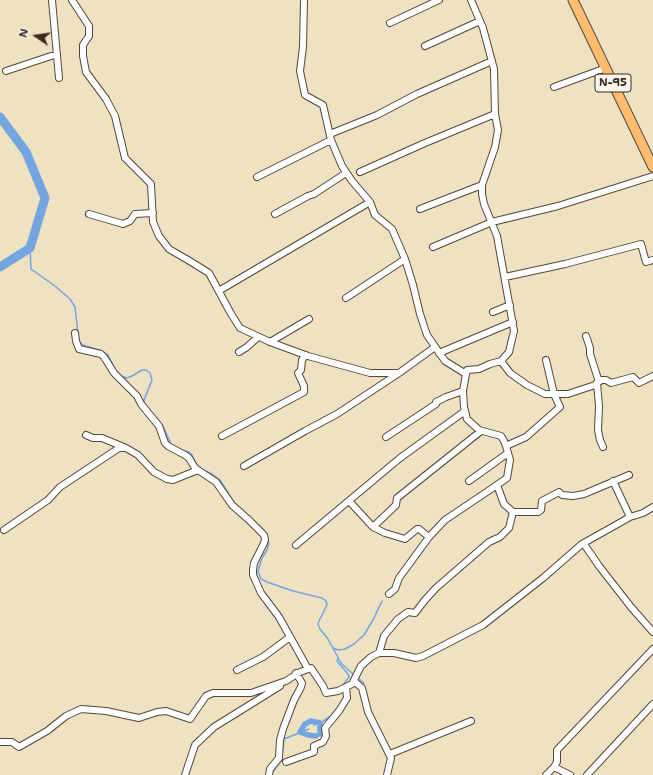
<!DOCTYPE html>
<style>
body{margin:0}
#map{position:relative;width:653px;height:775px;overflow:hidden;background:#efe2c3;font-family:"Shantell Sans",sans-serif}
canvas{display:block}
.north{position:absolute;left:16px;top:16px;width:40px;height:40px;-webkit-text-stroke:3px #fbf7ec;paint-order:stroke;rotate:283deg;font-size:11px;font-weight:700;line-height:16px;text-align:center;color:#3b2a1e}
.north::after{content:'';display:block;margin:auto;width:14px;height:18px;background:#3b2a1e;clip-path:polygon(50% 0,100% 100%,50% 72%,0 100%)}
</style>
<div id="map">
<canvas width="653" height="775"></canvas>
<div class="north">N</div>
</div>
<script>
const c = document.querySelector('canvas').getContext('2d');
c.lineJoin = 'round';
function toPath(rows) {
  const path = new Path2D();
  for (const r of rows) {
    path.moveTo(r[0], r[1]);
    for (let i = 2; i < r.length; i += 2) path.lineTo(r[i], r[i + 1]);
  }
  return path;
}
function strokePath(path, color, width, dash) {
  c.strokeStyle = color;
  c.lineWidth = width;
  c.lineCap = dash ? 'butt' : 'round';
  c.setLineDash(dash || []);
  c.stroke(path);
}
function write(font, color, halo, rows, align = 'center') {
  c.font = font + ' "Shantell Sans",sans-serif';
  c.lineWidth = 3.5;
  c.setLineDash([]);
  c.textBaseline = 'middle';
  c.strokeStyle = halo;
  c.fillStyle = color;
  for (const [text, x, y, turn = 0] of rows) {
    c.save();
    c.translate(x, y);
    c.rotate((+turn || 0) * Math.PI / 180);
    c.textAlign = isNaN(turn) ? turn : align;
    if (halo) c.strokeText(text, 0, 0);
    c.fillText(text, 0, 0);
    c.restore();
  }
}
const stream = toPath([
 [30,248,31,269,55,286,70,299,75,307,79,342,83,345,102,351,108,355,116,371],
 [121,376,127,378,132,376,142,370,146,370,150,373,152,380,144,400,145,405],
 [154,415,163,426,171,444],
 [181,450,189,452,192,455,198,467],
 [203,470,212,474,220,480,235,504],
 [259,525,264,531],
 [267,538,269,543,267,550,262,558,258,571,261,579,267,582,293,591,322,598,326,601,327,605,319,621,318,624,320,629,328,639,341,663,353,674],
 [333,648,338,650,345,649,354,644,364,635,373,620,382,601],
 [338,658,337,661,348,674,349,677,343,685],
 [358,678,363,682,364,686],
 [314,725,320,723,331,716,336,709],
 [282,755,284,739,309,729],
 [272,773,281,761,282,758]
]);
const canal = toPath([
 [316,736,308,735,300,732,305,724,311,721,320,723,320,734]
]);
const river = toPath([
 [0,117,26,152,45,198,30,248,0,267]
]);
const minor = toPath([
 [52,0,59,78],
 [72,0,89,26,89,36,83,45,83,56,86,72,106,99,115,116,125,158,151,184,153,222,159,236,169,249,188,260,209,273,230,312,240,328,270,342,308,356,370,373,399,373,435,347],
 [304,0,303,47,300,71,305,95,323,105,331,140,342,166,352,181,370,202,375,215,392,229,405,259,413,285,420,314,427,335,445,361,466,374,467,370,479,369,490,364,501,361,509,352,514,331,497,236,484,204,482,194,482,185,495,147,498,130,495,114,494,69,483,28,471,0],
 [390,23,439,0],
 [425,46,480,21],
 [6,71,57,54],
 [554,87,606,68],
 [330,134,377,115,417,94,492,61],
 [360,172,425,143,495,114],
 [257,177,331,140],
 [420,209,482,185],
 [89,214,123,224,130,221,135,214,153,213],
 [275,214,308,196,314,194,346,173],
 [433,247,492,222,558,206,653,176],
 [505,277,565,264,641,244,646,262,653,260],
 [222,289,370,202],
 [346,298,405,259],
 [493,312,510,305],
 [75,333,76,341,79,349,101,354,104,357,114,373,137,396,141,404,159,426,165,443,168,446,185,455,189,458,195,468,216,482,232,505,249,520,264,535,265,539,264,543,254,563,253,570,253,575,261,593,279,617,308,669],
 [586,336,590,348,590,354,599,382],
 [270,342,309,319],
 [239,352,247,347,258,337],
 [439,353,513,322],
 [501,361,510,373,527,385,545,394,568,394,595,385,601,380,606,380,611,383,633,377,639,383,653,376],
 [597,383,599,406,598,430,600,440,603,447],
 [86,435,93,438,102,438,126,448],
 [222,436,304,392,304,386,298,373,301,370,302,360,306,355],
 [386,437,436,404,436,402,446,397,463,391],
 [506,446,526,437,560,407,554,394,546,360],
 [244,466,305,431,337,414,399,373],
 [469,481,508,453],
 [613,481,630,517],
 [349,501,373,527,385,533,405,539,417,529,419,529,429,537],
 [513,512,538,512,541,510,542,501,559,492,562,495,573,496,584,494,629,475],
 [373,527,396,505,397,498,481,431],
 [4,530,48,500,60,487,119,448,126,448,138,455,154,472,167,479,173,480,198,470],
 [582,544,584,544,599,566,631,607,653,632],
 [296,545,400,458,465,411],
 [389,594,395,589,399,578,429,537,445,520,497,485],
 [379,653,384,636,398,619,408,612,415,613,425,600,436,588,489,542,500,537,509,528,513,512,504,504,497,485,507,478,510,460,506,446,504,441,501,436,479,430,467,419,464,407,463,391,466,374],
 [237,670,263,657,290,637],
 [354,681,362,688,368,712,391,758,387,775],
 [0,742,12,742,19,747,47,731,66,716,81,709,106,711,139,718,157,712,166,711,190,719,206,696,213,693,251,693,286,681,300,672,311,668,323,686,326,693,338,691,352,684,361,666,371,657,379,653,394,653,416,658,423,656,483,625,543,578,582,544,630,517,643,513,653,507],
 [390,754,471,721],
 [286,762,314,752,314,746,323,742,326,736,325,728,339,711,347,698,346,687],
 [554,767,557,762,557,750,653,649],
 [185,775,195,745,214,727,280,686],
 [269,775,270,769,279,758,280,740,283,729,294,700,301,687,302,683,296,673],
 [546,775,554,767,570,775],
 [587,775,653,704]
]);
const highway = toPath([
 [573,0,653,167]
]);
const shields = [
 [613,83,36]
];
const shieldNames = [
 ["N-95",613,83]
];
strokePath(stream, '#73a5de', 1.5);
strokePath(canal, '#73a5de', 5.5);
strokePath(river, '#73a5de', 9);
strokePath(minor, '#564637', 8);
strokePath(highway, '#564637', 11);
strokePath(minor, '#fff', 6);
strokePath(highway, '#fdbc6f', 9);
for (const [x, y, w] of shields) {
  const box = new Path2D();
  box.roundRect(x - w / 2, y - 9, w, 18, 3);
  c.fillStyle = '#fbf7ec';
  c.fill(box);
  strokePath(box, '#3b2a1e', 1);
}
write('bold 11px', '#3b2a1e', null, shieldNames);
</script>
